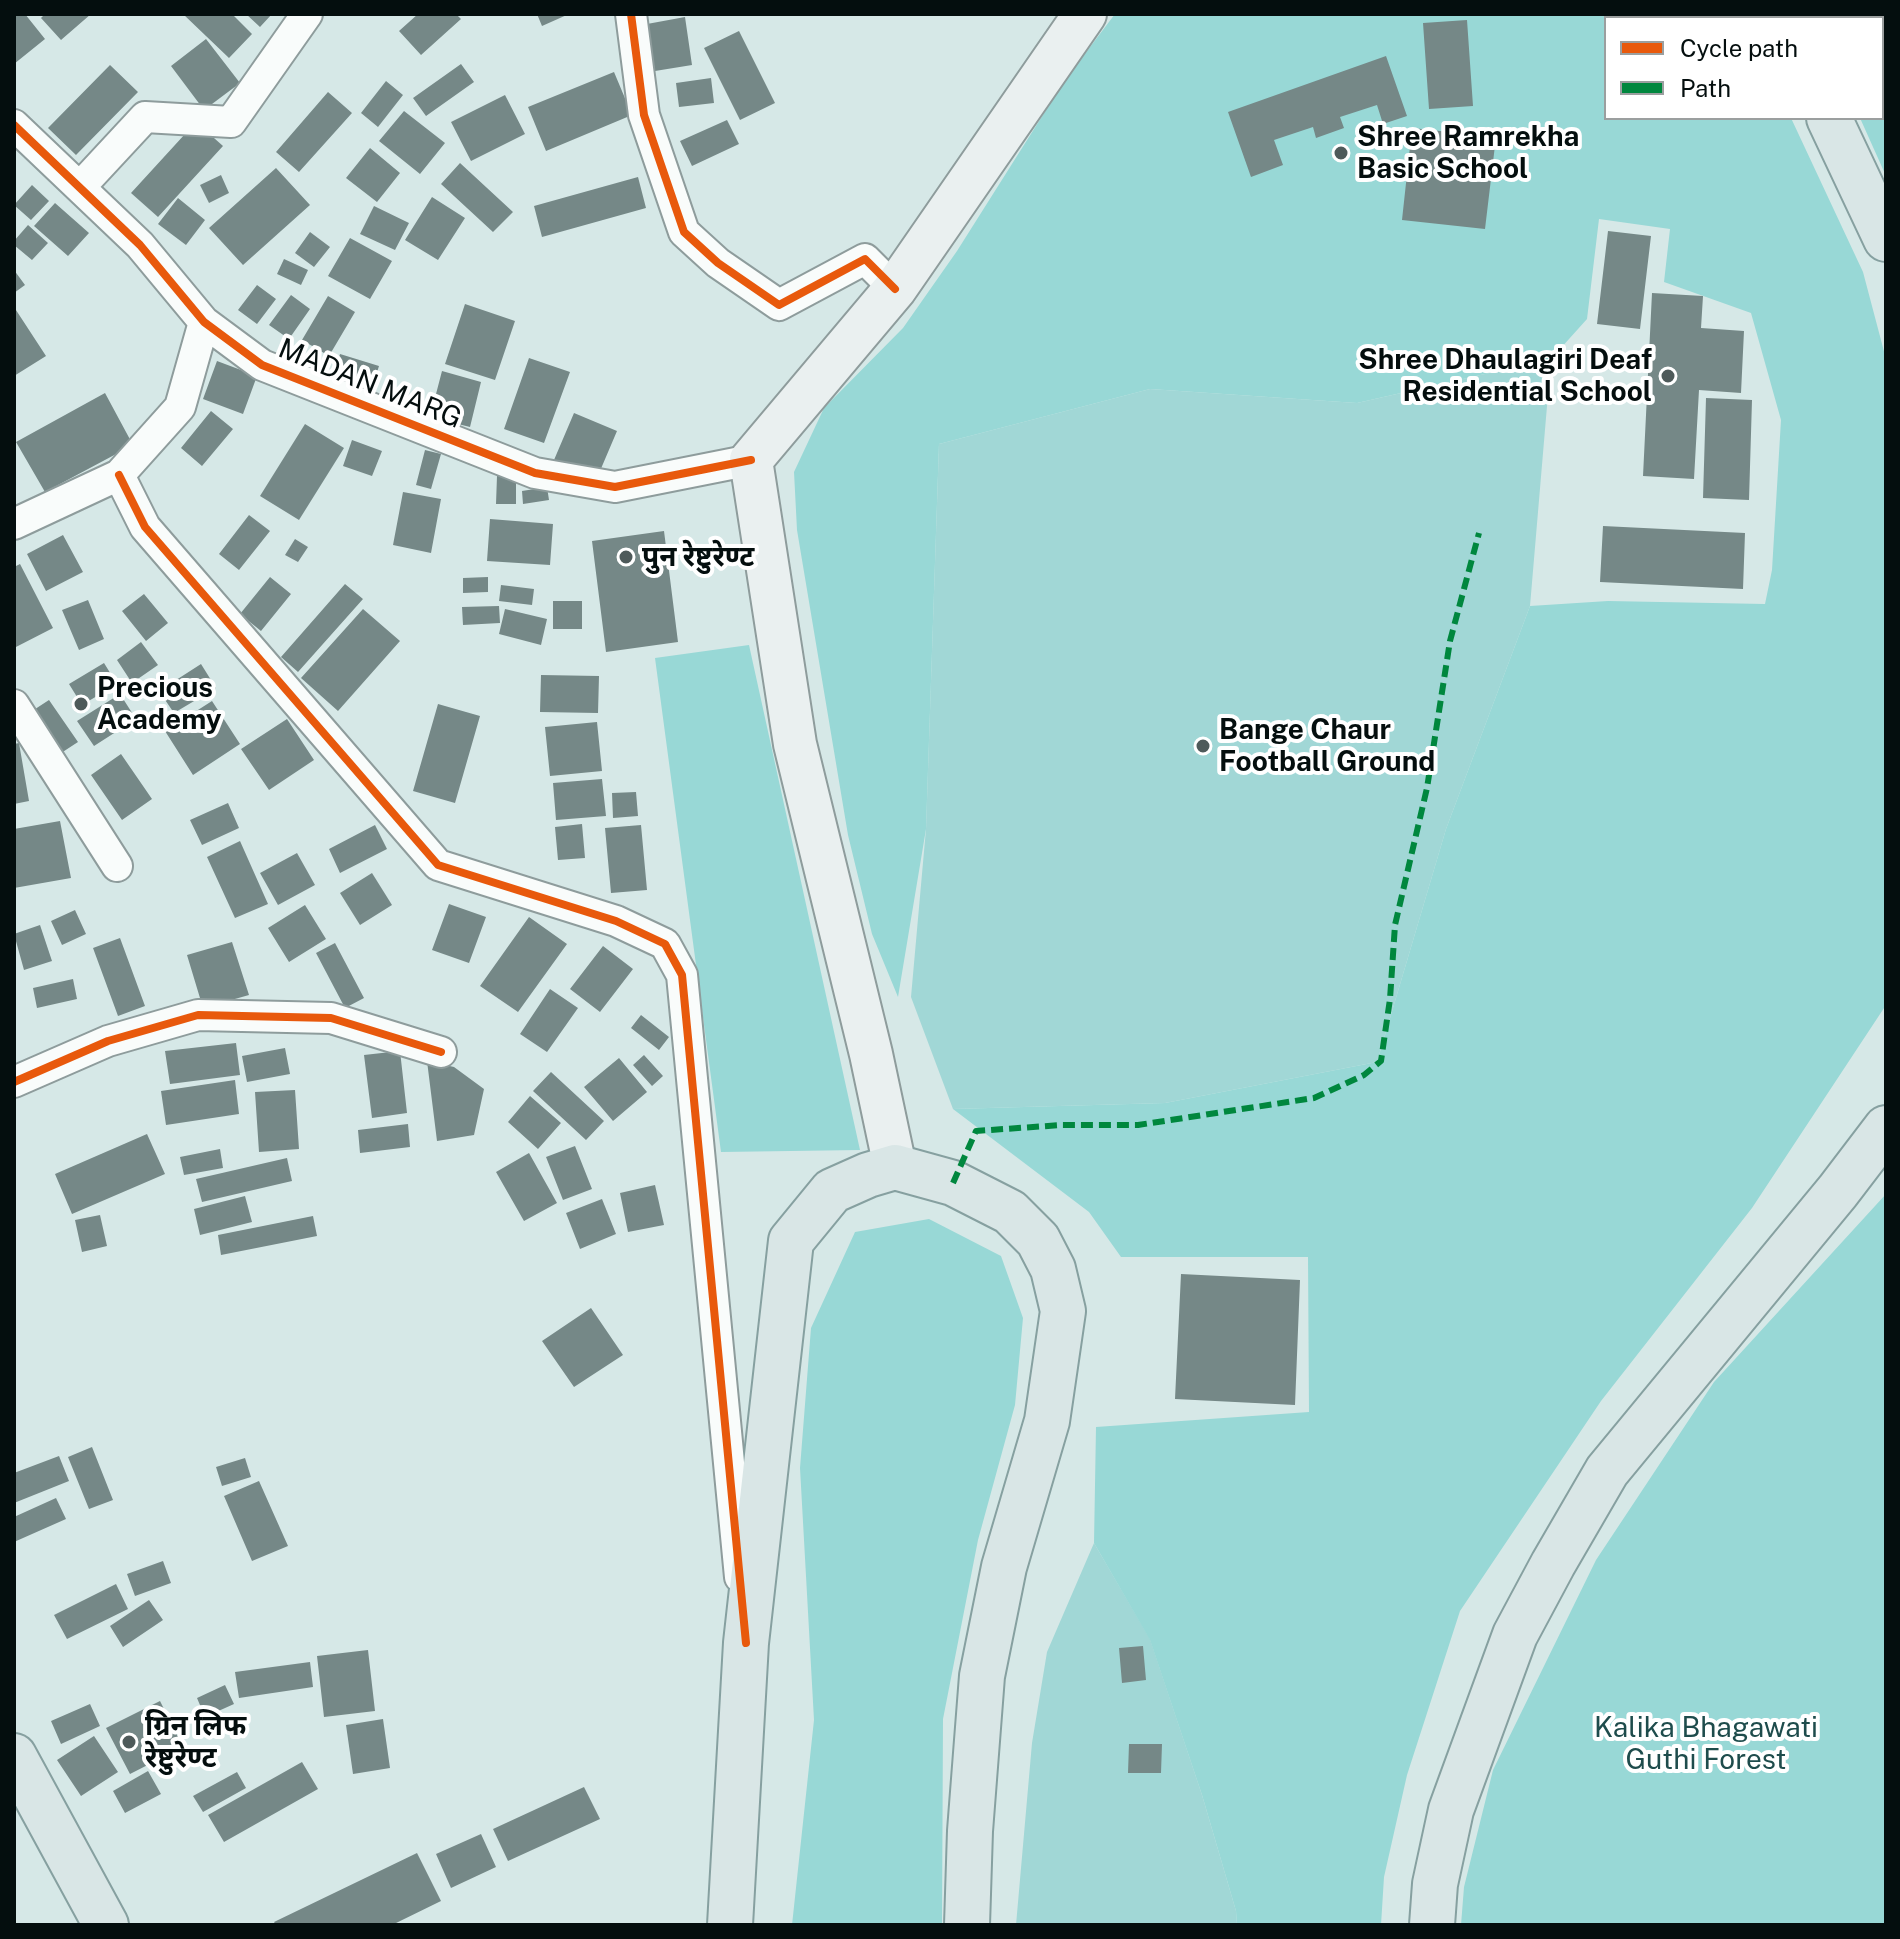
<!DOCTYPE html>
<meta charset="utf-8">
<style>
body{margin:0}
#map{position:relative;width:1900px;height:1939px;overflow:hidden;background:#d6e8e7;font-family:"Public Sans",sans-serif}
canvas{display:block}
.frame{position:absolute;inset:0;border:16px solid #040e0e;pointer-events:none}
.legend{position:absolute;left:1604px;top:16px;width:280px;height:104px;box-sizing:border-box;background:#fff;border:2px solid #9b9f9f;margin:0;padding:10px 14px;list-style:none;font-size:24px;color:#040e0e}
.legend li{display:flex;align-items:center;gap:16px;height:40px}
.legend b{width:40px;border:2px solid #9b9f9f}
</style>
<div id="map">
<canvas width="1900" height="1939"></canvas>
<div class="frame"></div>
<ul class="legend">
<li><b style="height:10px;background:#e8590c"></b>Cycle path</li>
<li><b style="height:10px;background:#00873e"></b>Path</li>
</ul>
</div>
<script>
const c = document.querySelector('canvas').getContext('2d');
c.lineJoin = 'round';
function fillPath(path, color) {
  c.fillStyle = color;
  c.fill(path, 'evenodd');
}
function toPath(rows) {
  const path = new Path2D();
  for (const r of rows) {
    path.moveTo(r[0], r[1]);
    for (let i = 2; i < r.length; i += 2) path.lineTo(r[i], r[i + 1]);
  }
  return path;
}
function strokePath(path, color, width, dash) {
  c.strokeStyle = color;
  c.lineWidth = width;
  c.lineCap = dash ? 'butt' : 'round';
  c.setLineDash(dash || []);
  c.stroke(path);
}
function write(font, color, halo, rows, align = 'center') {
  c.font = font + ' "Public Sans","Noto Sans Devanagari",sans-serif';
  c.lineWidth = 8;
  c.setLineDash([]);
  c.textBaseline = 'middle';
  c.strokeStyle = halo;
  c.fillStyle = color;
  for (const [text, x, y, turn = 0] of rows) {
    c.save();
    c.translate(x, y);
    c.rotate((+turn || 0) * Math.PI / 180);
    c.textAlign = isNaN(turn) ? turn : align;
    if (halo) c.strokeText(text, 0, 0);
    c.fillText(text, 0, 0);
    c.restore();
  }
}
const green = toPath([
 [1551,359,1530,606,1446,829,1377,1062,1165,1103,953,1109,911,997,926,829,939,444,1150,389,1357,403],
 [1094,1543,1150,1639,1202,1795,1236,1911,1237,1925,1016,1925,1032,1743,1047,1652]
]);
const forest = toPath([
 [1115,14,1743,14,1745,18,1606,18,1606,118,1791,118,1863,272,1886,359,1886,1005,1752,1208,1601,1401,1460,1611,1407,1775,1384,1877,1381,1925,1237,1925,1236,1911,1202,1795,1150,1640,1094,1543,1096,1427,1309,1412,1308,1257,1121,1257,1089,1212,953,1109,1165,1103,1377,1062,1446,829,1530,606,1608,601,1765,604,1772,570,1781,420,1751,313,1664,282,1670,229,1599,219,1587,319,1551,359,1357,403,1150,389,939,444,926,829,898,997,872,934,848,835,797,530,794,472,824,408,903,328,957,251,1065,80],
 [1808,14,1886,14,1886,176,1860,118,1882,118,1882,18,1810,18],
 [749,645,860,1150,721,1152,655,658],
 [1886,1194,1886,1925,1461,1925,1464,1887,1493,1770,1596,1560,1714,1382],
 [929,1219,1001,1256,1023,1318,1015,1405,978,1540,943,1719,942,1925,792,1925,814,1720,800,1468,811,1328,855,1232]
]);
const building = toPath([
 [14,14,25,14,45,39,14,64],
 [45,14,91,14,61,40,41,18],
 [183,14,232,14,252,34,229,58],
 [246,14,272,14,260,27],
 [418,14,456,14,461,19,421,55,399,31],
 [537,14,569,14,542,26],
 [685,17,692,65,655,71,647,24],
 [1467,20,1473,106,1429,109,1423,23],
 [739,31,775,103,740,120,704,48],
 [206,39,240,83,204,110,171,66],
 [1386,56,1407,116,1383,124,1377,105,1340,117,1344,128,1316,138,1313,127,1274,140,1283,165,1251,177,1228,112],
 [461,64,474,82,426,116,413,98],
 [110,65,138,92,76,155,48,128],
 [614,72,632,115,546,151,528,107],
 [711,78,714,103,679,107,676,83],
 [386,81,403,95,378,127,361,113],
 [328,92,352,113,299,172,276,152],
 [505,95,525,134,471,161,451,122],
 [404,111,445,143,420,174,379,141],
 [727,120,739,144,692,166,680,141],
 [196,122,223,146,158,217,131,193],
 [1412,128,1496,137,1485,229,1402,220],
 [370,148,400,173,377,202,346,178],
 [460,163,513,212,493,232,441,184],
 [276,168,310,205,243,265,209,228],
 [221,175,229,193,209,203,200,185],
 [638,177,646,208,542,237,534,206],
 [32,185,49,201,31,220,14,205],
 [432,197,465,218,438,260,405,240],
 [178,198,205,220,186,245,158,224],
 [55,203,89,233,68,256,34,226],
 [374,206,409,223,395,250,360,234],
 [28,225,48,243,32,260,14,245,14,241],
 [1608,231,1651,236,1640,329,1597,324],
 [310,232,330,247,314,267,295,253],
 [350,238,392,261,370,299,328,276],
 [284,259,308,270,301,285,277,274],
 [14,270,25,285,14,293],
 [257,285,276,299,257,324,238,310],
 [1652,293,1703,296,1701,328,1744,331,1741,393,1699,390,1694,479,1643,476],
 [291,295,310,309,289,339,269,325],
 [328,296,355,312,329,356,302,340],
 [465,304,515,321,495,380,445,364],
 [14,307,46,356,14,376],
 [340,354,379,366,368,401,329,390],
 [529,358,570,372,544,443,504,429],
 [217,361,257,376,243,414,203,399],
 [442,371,481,382,470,427,430,417],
 [105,393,133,445,45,492,16,442],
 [1706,398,1752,400,1749,500,1703,498],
 [211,411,233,429,202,466,181,448],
 [574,413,617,431,597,478,554,460],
 [305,424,344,448,299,520,260,496],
 [352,440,382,451,372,476,343,466],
 [425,450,441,454,431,489,416,485],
 [497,476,516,476,516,504,496,504],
 [547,487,549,500,523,504,522,491],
 [403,492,441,499,431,553,393,545],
 [249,515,270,531,239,570,219,554],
 [490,519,553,524,550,565,487,561],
 [1603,526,1745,533,1743,589,1600,582],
 [664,531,678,642,606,652,592,541],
 [63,535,83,572,46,591,27,554],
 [295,539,308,547,298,562,285,555],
 [20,564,53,628,14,648,14,567],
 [270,577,291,594,261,631,240,614],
 [488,577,488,592,463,593,463,578],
 [345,584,363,599,298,672,281,657],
 [501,585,534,589,532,605,499,601],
 [144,594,168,623,146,641,122,611],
 [88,600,104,639,79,650,62,610],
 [553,601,582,601,582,629,553,629],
 [499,606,500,623,463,625,462,607],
 [363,609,400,641,338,711,301,678],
 [505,609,547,619,541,645,499,634],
 [141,642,158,665,132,683,117,660],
 [104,663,117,684,82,705,69,684],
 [201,664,216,688,174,713,159,691],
 [541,675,599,676,598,713,540,712],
 [120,694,136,719,94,746,77,721],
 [49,700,78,742,55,757,26,715],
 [212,701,240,744,193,775,165,731],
 [438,704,480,716,455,803,413,791],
 [287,719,314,760,269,790,241,749],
 [597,722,602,771,550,776,545,727],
 [19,743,29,801,14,804,14,744],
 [121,754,152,799,122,820,91,775],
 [602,779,606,816,556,820,553,783],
 [636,792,638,816,613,818,612,793],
 [228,803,239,828,202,845,190,820],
 [60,821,71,878,14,888,14,829],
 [582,824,585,858,558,860,555,827],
 [375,825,387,849,340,873,329,849],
 [641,825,647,890,611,893,605,828],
 [240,841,268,904,235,918,207,857],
 [297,853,315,885,278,905,260,873],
 [372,873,392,905,360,925,340,893],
 [449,904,486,917,469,963,432,950],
 [305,905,326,939,289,962,268,928],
 [75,910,86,934,62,945,51,921],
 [529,917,567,944,518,1012,480,986],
 [40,925,52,961,24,970,14,934],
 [120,938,145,1006,118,1016,93,948],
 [232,942,249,995,203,1008,187,955],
 [335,943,364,998,345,1008,316,953],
 [603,946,633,969,600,1012,570,989],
 [73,979,77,999,37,1008,33,988],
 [550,989,578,1008,547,1052,520,1034],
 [641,1015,669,1037,659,1050,631,1028],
 [236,1043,240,1075,170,1084,165,1051],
 [285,1048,290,1074,247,1082,242,1056],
 [400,1051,407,1113,372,1118,364,1055],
 [644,1055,663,1076,652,1086,633,1065],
 [619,1058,647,1092,613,1121,584,1087],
 [427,1061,454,1067,484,1089,474,1135,437,1141],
 [551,1072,604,1121,586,1140,533,1091],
 [235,1080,239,1114,166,1125,161,1091],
 [295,1090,299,1149,259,1152,255,1092],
 [530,1096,561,1123,538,1149,508,1122],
 [408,1124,410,1147,360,1153,358,1130],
 [147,1134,165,1174,72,1214,55,1174],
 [575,1146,592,1189,563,1200,546,1157],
 [220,1149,223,1168,184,1175,180,1157],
 [529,1153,557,1203,524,1221,496,1172],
 [287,1158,292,1181,202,1202,196,1179],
 [655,1185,664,1225,628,1232,620,1193],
 [245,1196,252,1222,200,1235,194,1209],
 [602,1199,616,1234,580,1249,566,1213],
 [100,1215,107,1246,82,1252,75,1220],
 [313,1216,317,1236,221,1255,218,1235],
 [1181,1274,1300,1280,1295,1405,1175,1399],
 [591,1308,623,1355,574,1387,542,1341],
 [92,1447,113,1500,89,1509,68,1457],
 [59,1456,69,1481,14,1503,14,1473],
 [245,1458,251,1477,222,1486,216,1467],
 [259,1481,288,1546,252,1561,224,1496],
 [56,1498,66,1519,14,1542,14,1517],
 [163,1561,171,1583,135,1596,127,1574],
 [116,1584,128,1609,67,1639,54,1615],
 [149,1600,163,1620,123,1647,110,1626],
 [1143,1646,1146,1680,1122,1683,1119,1648],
 [368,1650,375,1711,324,1717,317,1656],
 [310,1662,313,1687,239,1698,235,1672],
 [225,1685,234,1704,205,1717,197,1698],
 [160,1701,183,1747,130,1774,106,1728],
 [90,1704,100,1726,61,1744,51,1721],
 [383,1719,390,1768,353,1774,346,1725],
 [94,1736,118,1772,81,1796,57,1760],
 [1129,1744,1162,1744,1161,1773,1128,1773],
 [302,1762,318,1789,224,1842,208,1815],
 [148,1771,161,1794,125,1813,113,1791],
 [237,1772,246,1788,203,1812,193,1796],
 [584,1787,600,1819,508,1861,493,1829],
 [481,1834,496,1867,451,1888,436,1854],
 [417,1853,441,1901,392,1925,276,1925,274,1922]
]);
const street = toPath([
 [631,14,644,115,684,232,718,263,779,305,865,259,895,289],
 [14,125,140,245,204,322,262,365,535,473,615,487,751,460],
 [80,187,145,117,231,122,307,14],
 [119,475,145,527,438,865,616,921,665,944,682,975,740,1577],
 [14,524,119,475,180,407,204,322],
 [14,705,117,866],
 [14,1082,108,1041,198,1015,331,1018,441,1052]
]);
const secondary = toPath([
 [895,1167,871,1054,795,744,751,460,895,289,1085,14]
]);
const primary = toPath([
 [1784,14,1786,18],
 [1829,118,1886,239],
 [14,1756,106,1925],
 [730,1925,746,1643,791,1241,832,1191,868,1175,895,1167,953,1183,1010,1212,1038,1240,1053,1269,1063,1311,1047,1421,1004,1567,982,1676,970,1831,967,1925],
 [1432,1925,1435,1884,1451,1810,1515,1635,1553,1564,1607,1471,1838,1191,1886,1128]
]);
const quiet = toPath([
 [953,1183,976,1131,1062,1125,1138,1125,1314,1098,1364,1075,1381,1061,1390,999,1395,925,1427,788,1450,641,1479,533]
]);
const cycleway = toPath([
 [631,14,644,115,684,232,718,263,779,305,865,259,895,289],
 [14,125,140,245,204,322,262,365,535,473,615,487,751,460],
 [119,475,145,527,438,865,616,921,665,944,682,975,746,1643],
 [14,1082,108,1041,198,1015,331,1018,441,1052]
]);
const markers = [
 [1341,153,8,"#4e5a5a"],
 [1668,376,8,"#4e5a5a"],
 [626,557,8,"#4e5a5a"],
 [81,704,8,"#4e5a5a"],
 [1203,746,8,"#4e5a5a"],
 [129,1742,8,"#4e5a5a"]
];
const poiNames = [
 ["Shree Ramrekha",1357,137],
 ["Basic School",1357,169],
 ["Shree Dhaulagiri Deaf",1652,360,"right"],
 ["Residential School",1652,392,"right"],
 ["पुन रेष्टुरेण्ट",642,557],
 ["Precious",97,688],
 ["Academy",97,720],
 ["Bange Chaur",1219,730],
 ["Football Ground",1219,762],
 ["ग्रिन लिफ",145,1726],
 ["रेष्टुरेण्ट",145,1758]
];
const streetNames = [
 ["MADAN MARG",370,384,22]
];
const parkNames = [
 ["Kalika Bhagawati",1706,1728],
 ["Guthi Forest",1706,1760]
];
fillPath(green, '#a1d7d6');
fillPath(forest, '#98d8d6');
fillPath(building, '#758887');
strokePath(street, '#8e9c9c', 34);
strokePath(secondary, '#8e9c9c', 46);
strokePath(primary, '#86a0a0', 48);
strokePath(street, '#f9fcfb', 30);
strokePath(secondary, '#eaf0f0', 42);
strokePath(primary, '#d9e6e6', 44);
strokePath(quiet, '#00873e', 6, [12, 6]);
strokePath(cycleway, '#e8590c', 8);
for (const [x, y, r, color] of markers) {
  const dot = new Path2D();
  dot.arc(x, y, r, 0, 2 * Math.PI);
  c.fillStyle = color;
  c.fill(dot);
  strokePath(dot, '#fff', 3);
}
write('bold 28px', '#040e0e', '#fff', poiNames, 'left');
write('28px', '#040e0e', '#fff', streetNames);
write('28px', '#1e4c4c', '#fff', parkNames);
</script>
